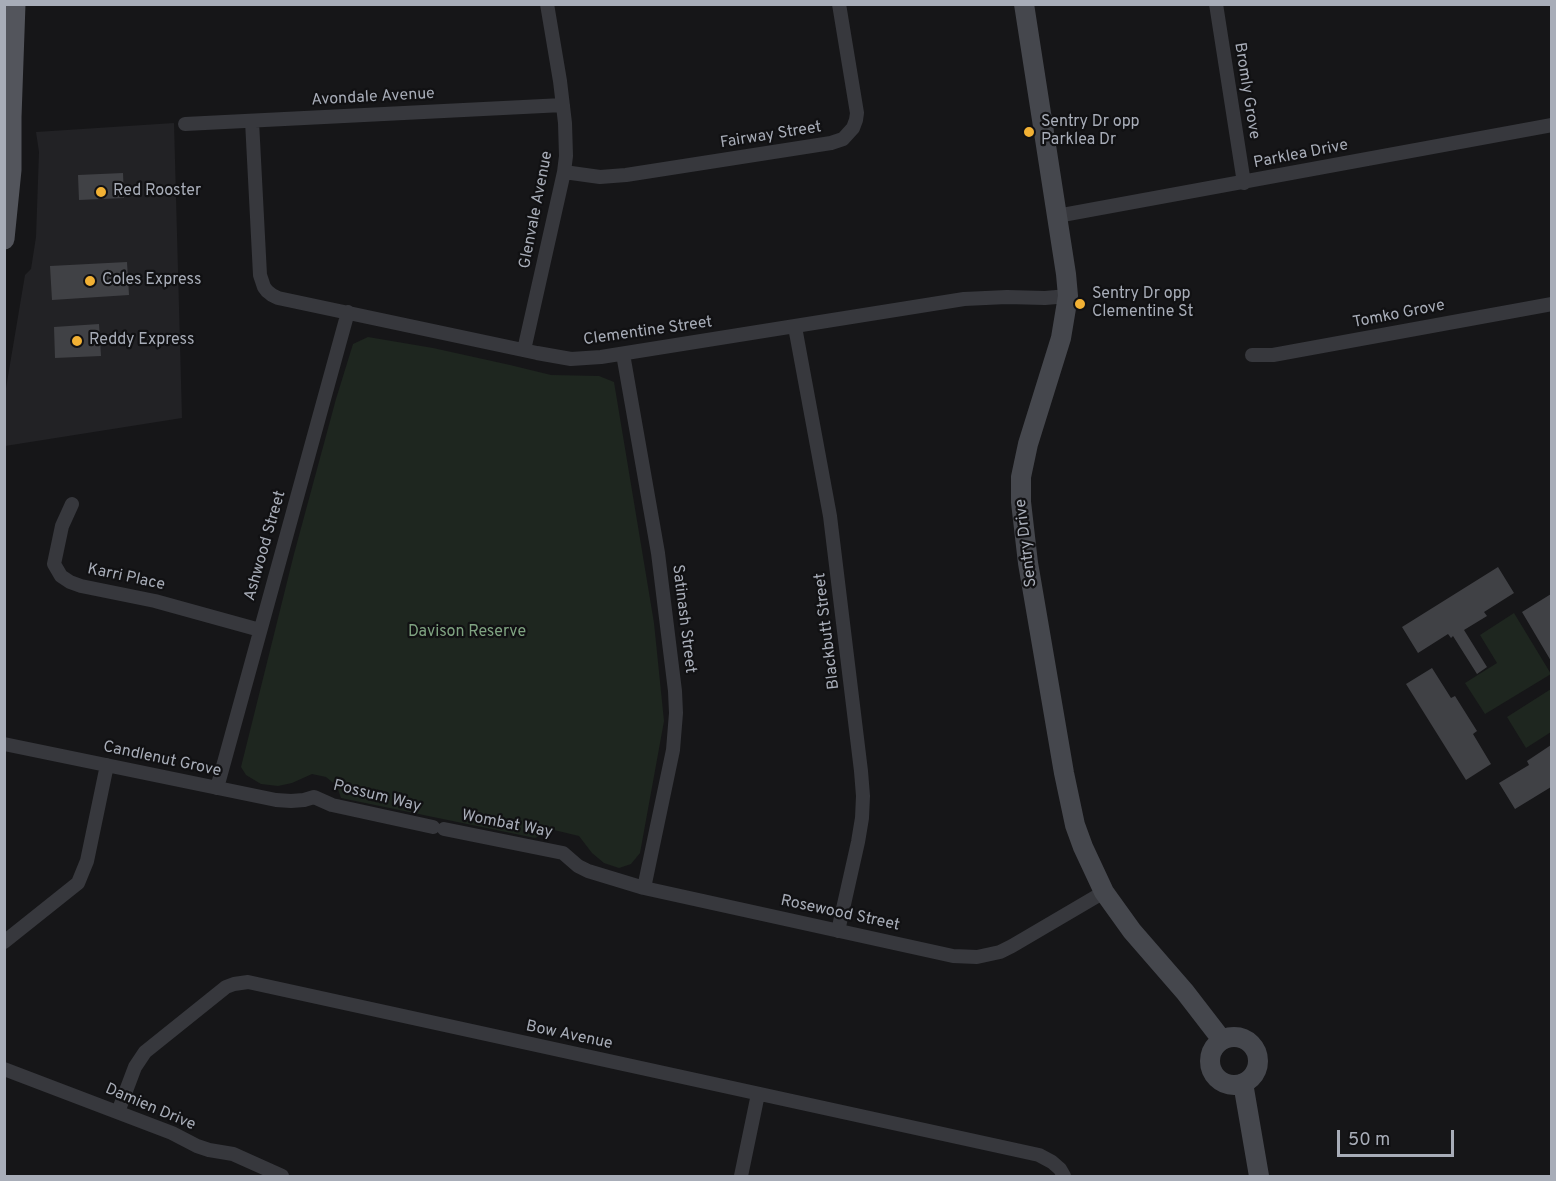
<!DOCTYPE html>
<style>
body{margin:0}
#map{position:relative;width:1556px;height:1181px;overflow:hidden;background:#161618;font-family:Overpass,sans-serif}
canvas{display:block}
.frame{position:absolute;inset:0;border:6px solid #a8adb8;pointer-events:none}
.scale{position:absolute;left:1337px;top:1130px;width:117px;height:27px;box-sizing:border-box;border:3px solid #a8adb8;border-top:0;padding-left:8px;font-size:18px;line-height:21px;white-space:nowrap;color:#a8adb8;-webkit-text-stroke:4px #111113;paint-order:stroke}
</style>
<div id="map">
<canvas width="1556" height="1181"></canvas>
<div class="frame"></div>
<div class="scale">50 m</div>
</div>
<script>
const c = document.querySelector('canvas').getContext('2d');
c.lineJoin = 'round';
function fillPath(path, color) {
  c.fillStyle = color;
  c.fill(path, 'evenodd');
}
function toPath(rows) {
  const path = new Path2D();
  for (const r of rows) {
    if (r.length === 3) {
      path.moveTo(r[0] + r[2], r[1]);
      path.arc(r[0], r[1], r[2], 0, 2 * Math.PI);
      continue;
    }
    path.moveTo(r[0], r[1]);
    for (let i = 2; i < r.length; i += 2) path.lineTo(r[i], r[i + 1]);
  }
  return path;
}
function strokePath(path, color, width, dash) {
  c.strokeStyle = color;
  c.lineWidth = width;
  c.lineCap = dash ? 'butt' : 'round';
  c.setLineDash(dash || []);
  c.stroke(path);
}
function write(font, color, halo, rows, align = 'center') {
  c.font = font + ' Overpass,sans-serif';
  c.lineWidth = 4.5;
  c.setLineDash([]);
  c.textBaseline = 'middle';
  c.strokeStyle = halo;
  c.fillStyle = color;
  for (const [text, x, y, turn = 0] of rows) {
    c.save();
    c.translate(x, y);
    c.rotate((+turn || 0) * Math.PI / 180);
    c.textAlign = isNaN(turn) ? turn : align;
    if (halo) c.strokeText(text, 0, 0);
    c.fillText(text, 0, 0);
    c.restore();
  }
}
const built = toPath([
 [174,123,182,418,5,446,5,394,25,275,31,269,36,237,39,152,36,132]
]);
const green = toPath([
 [368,337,433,348,510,365,551,375,599,376,614,382,654,623,664,721,640,853,631,864,619,868,604,863,592,853,579,836,554,830,535,838,341,798,337,786,326,777,312,774,292,783,278,786,261,784,246,775,241,767,294,554,336,399,353,344],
 [1514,613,1551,674,1485,714,1465,683,1497,663,1480,635],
 [1551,689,1551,732,1526,748,1507,717]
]);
const building = toPath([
 [123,173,124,198,79,200,78,175],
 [127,262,129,295,52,300,50,266],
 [99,324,101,356,55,358,54,327],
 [1498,567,1514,593,1484,612,1487,616,1464,630,1487,667,1477,674,1453,636,1451,638,1448,634,1418,653,1402,627],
 [1551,594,1551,661,1522,612],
 [1432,668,1451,698,1455,696,1477,731,1473,734,1491,764,1466,780,1406,684],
 [1551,745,1551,787,1515,809,1499,783,1529,765,1527,761]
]);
const street = toPath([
 [1216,4,1244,183],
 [252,121,260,275,264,287,267,291,272,295,278,298,537,353,571,359,601,357,964,299,1007,297,1045,298,1068,296],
 [185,124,563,105],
 [564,172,600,177,626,175,831,143,843,139,853,128,856,120,857,113,839,4],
 [1057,216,1552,125],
 [795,327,830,516,861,771,863,796,862,818,858,842,838,931],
 [524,350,564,172,566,156,565,123,560,81,547,4],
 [623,354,658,553,675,691,676,713,673,750,644,888],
 [1252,355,1273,355,1552,304],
 [72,504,62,526,54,564,61,576,70,582,81,586,155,601,260,630],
 [4,744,276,800,291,801,304,800,314,797,332,805,433,827],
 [217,788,348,312],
 [444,829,563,853,578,866,588,871,644,888,953,956,977,957,1000,952,1012,946,1104,892],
 [4,942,78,883,87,861,107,765],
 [4,1069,172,1133,197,1146,209,1150,233,1154,282,1176],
 [118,1112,135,1067,145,1052,226,987,234,984,248,982,1039,1155,1052,1162,1060,1169,1064,1176],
 [741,1176,758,1094]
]);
const secondary = toPath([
 [1024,4,1066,274,1068,296,1061,338,1028,444,1021,477,1021,502,1028,563,1064,773,1075,825,1083,847,1104,892,1132,931,1185,992,1222,1040],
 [1234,1061,24],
 [1243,1083,1259,1176]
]);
const primary = toPath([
 [4,239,11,170,11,117,15,4]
]);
const markers = [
 [1029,132,6,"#f2b134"],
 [101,192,6,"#f2b134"],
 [90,281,6,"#f2b134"],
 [1080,304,6,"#f2b134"],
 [77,341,6,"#f2b134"]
];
const streetNames = [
 ["Bromly Grove",1246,91,81],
 ["Avondale Avenue",373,98,-3],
 ["Fairway Street",771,136,-9],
 ["Parklea Drive",1301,155,-11],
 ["Glenvale Avenue",537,210,-79],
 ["Tomko Grove",1399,315,-11],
 ["Clementine Street",648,332,-8],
 ["Sentry Drive",1027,543,-97],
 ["Ashwood Street",266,546,-74],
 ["Karri Place",126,578,12],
 ["Satinash Street",683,619,83],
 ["Blackbutt Street",828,631,-97],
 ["Candlenut Grove",162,760,12],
 ["Possum Way",377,797,14],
 ["Wombat Way",507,825,11],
 ["Rosewood Street",840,914,12],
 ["Bow Avenue",569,1036,12],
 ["Damien Drive",150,1108,23]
];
const poiNames = [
 ["Sentry Dr opp",1041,123],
 ["Parklea Dr",1041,141],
 ["Red Rooster",113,192],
 ["Coles Express",102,281],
 ["Sentry Dr opp",1092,295],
 ["Clementine St",1092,313],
 ["Reddy Express",89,341]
];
const parkNames = [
 ["Davison Reserve",467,633]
];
fillPath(built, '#222225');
fillPath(green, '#1e261f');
fillPath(building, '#404145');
strokePath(street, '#37383d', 14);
strokePath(secondary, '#45474d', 20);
strokePath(primary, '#53555c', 21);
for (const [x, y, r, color] of markers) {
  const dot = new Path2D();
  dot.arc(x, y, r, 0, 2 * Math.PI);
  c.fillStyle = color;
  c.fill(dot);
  strokePath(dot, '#111113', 2);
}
write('16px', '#a8adb8', '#111113', streetNames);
write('16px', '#a8adb8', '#111113', poiNames, 'left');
write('16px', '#7fa381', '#111113', parkNames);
</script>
